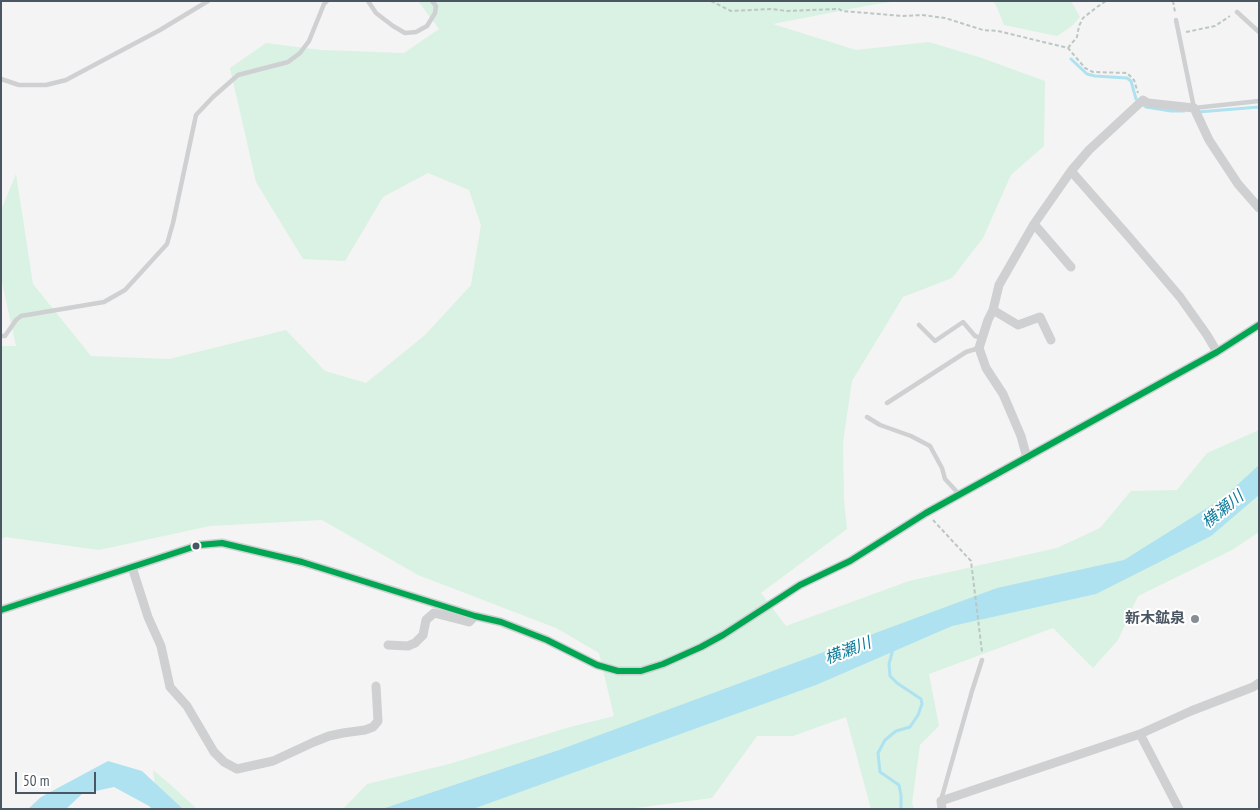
<!DOCTYPE html>
<meta charset="utf-8">
<style>
body{margin:0}
#map{position:relative;width:1260px;height:810px;overflow:hidden;background:#f4f4f4;font-family:"PT Sans Narrow",sans-serif}
canvas{display:block}
.frame{position:absolute;inset:0;border:2px solid #4a5661;pointer-events:none}
.scale{position:absolute;left:15px;top:772px;width:81px;height:22px;box-sizing:border-box;border:2px solid #4a5661;border-top:0;padding-left:6px;font-size:15px;line-height:18px;white-space:nowrap;color:#4a5661;-webkit-text-stroke:4px #fff;paint-order:stroke}
</style>
<div id="map">
<canvas width="1260" height="810"></canvas>
<div class="frame"></div>
<div class="scale">50 m</div>
</div>
<script>
const c = document.querySelector('canvas').getContext('2d');
c.lineJoin = 'round';
function fillPath(path, color) {
  c.fillStyle = color;
  c.fill(path, 'evenodd');
}
function toPath(rows) {
  const path = new Path2D();
  for (const r of rows) {
    path.moveTo(r[0], r[1]);
    for (let i = 2; i < r.length; i += 2) path.lineTo(r[i], r[i + 1]);
  }
  return path;
}
function strokePath(path, color, width, dash) {
  c.strokeStyle = color;
  c.lineWidth = width;
  c.lineCap = dash ? 'butt' : 'round';
  c.setLineDash(dash || []);
  c.stroke(path);
}
function write(font, color, halo, rows, align = 'center') {
  c.font = font + ' "PT Sans Narrow","Noto Sans JP",sans-serif';
  c.lineWidth = 4;
  c.setLineDash([]);
  c.textBaseline = 'middle';
  c.strokeStyle = halo;
  c.fillStyle = color;
  for (const [text, x, y, turn = 0] of rows) {
    c.save();
    c.translate(x, y);
    c.rotate((+turn || 0) * Math.PI / 180);
    c.textAlign = isNaN(turn) ? turn : align;
    if (halo) c.strokeText(text, 0, 0);
    c.fillText(text, 0, 0);
    c.restore();
  }
}
const green = toPath([
 [418,1,898,1,865,6,773,24,856,50,929,42,979,57,1045,81,1044,146,1011,175,983,238,952,278,903,297,852,381,843,442,844,500,847,529,761,593,786,626,909,581,1057,548,1100,528,1131,491,1177,490,1207,453,1259,430,1259,532,1232,550,1138,596,1118,640,1093,668,1053,628,929,674,939,726,920,745,912,803,914,809,871,809,846,717,793,736,757,736,712,798,628,809,343,809,367,784,449,764,570,727,614,716,599,653,556,628,418,575,322,520,210,526,99,550,5,537,1,540,1,346,16,346,1,278,1,210,16,174,33,284,91,356,169,359,286,330,325,371,366,383,425,335,471,285,481,225,469,190,428,173,383,197,345,261,303,259,256,182,230,68,266,43,321,50,404,53,439,29],
 [992,1,1071,1,1080,17,1072,26,1057,36,1004,25,996,5],
 [153,770,172,786,197,809,158,809]
]);
const water = toPath([
 [1259,465,1259,495,1211,536,1096,594,952,626,816,685,473,809,382,809,559,750,997,588,1124,560,1223,498],
 [108,761,142,771,183,809,152,809,149,806,114,787,82,794,66,809,28,809,41,797]
]);
const stream = toPath([
 [1071,59,1087,74,1095,76,1127,78,1131,81,1136,99,1146,107,1171,111,1184,111],
 [1198,112,1259,107],
 [893,649,889,664,890,676,897,683,921,699,922,704,918,715,910,727,896,731,885,740,878,753,880,772,899,785,901,795,901,809]
]);
const path = toPath([
 [711,1,731,11,771,9,787,11,839,9,842,11,903,16,922,15,945,18,983,30,998,31,1068,48,1085,68,1093,72,1127,73,1134,80,1138,93],
 [1173,1,1175,12],
 [1186,32,1215,26,1230,16],
 [1068,48,1077,37,1079,26,1083,18,1097,7,1106,1],
 [933,520,971,561,982,652]
]);
const service = toPath([
 [368,1,376,13,393,26,405,33,416,32,427,26,435,13,436,6,432,1],
 [1237,12,1259,32],
 [1176,20,1194,108,1259,101],
 [1,79,19,85,46,85,66,80,160,30,208,1],
 [919,325,935,341,963,322,975,336,981,338],
 [1,336,5,336,16,320,21,316,104,302,125,290,167,244,173,223,196,115,213,97,238,75,288,62,300,53,309,41,324,4,327,1],
 [887,403,966,352,979,348],
 [867,417,880,425,911,436,930,446,942,468,945,479,959,494],
 [941,800,972,691,982,660]
]);
const minor = toPath([
 [1071,171,1129,237,1180,297,1207,335,1217,352],
 [1034,224,1071,267],
 [993,310,1018,325,1040,317,1051,340],
 [1027,458,1021,436,1003,394,986,368,979,348,988,320,993,310,999,285,1034,224,1071,171,1089,150,1143,100,1148,103,1194,108,1209,140,1238,184,1259,208],
 [132,567,148,617,161,646,170,687,187,706,214,752,224,762,237,769,273,761,314,742,329,736,343,733,365,730,373,727,378,721,376,686],
 [1,610,199,545,222,543,302,562,475,616,501,622,547,640,597,665,618,671,641,671,663,664,701,647,723,635,800,585,850,561,926,513,1217,352,1259,325],
 [388,645,408,646,415,643,423,635,426,620,434,613,469,622,475,616],
 [1140,734,1179,809],
 [942,809,941,801,1140,734,1191,711,1253,687,1259,683]
]);
const bus1 = toPath([
 [1,610,199,545,222,543,302,562,475,616,501,622,547,640,597,665,618,671,641,671,663,664,701,647,723,635,800,585,850,561,926,513,1217,352,1259,325]
]);
const markers = [
 [196,546,4.5,"#4a5661"],
 [1195,619,5,"#868d94"]
];
const poiNames = [
 ["新木鉱泉",1185,619]
];
const waterNames = [
 ["横瀬川",1223,510,-39],
 ["横瀬川",848,651,-21]
];
fillPath(green, '#d9f2e3');
fillPath(water, '#aee2f0');
strokePath(stream, '#aee2f0', 3);
strokePath(path, '#bcc7c4', 2, [4, 2.5]);
strokePath(service, '#ced0d2', 4.5);
strokePath(minor, '#ced0d2', 9);
strokePath(bus1, '#00a651', 6);
for (const [x, y, r, color] of markers) {
  const dot = new Path2D();
  dot.arc(x, y, r, 0, 2 * Math.PI);
  c.fillStyle = color;
  c.fill(dot);
  strokePath(dot, '#fff', 2);
}
write('bold 15px', '#4a5661', '#fff', poiNames, 'right');
write('italic 16px', '#0c7c9b', '#fff', waterNames);
</script>
